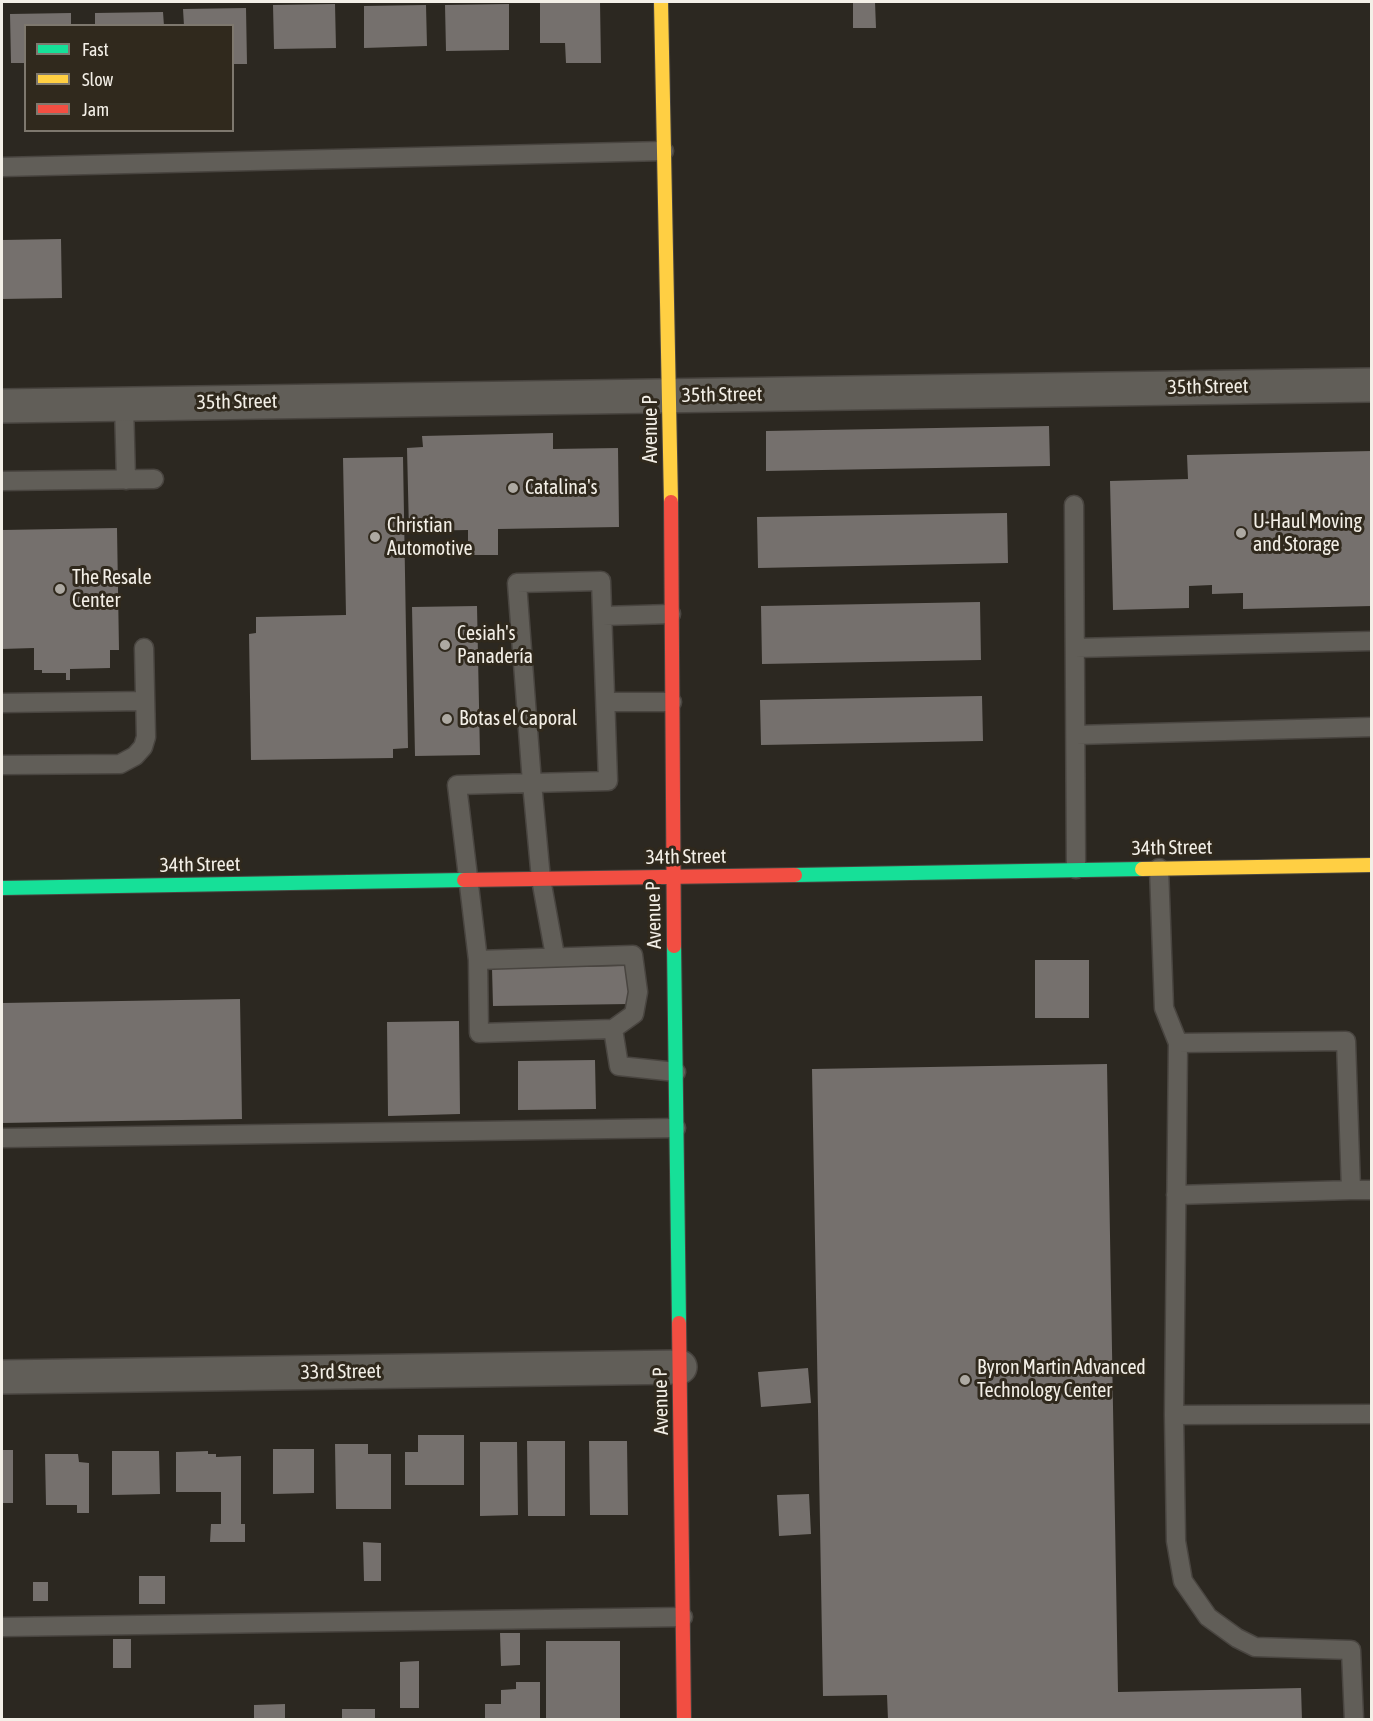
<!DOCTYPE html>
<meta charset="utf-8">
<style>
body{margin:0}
#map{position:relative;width:1373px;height:1721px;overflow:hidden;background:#2c2821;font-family:"Asap Condensed",sans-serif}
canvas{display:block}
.frame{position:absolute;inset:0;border:3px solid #f3efe7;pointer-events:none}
.legend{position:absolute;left:24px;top:24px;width:210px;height:108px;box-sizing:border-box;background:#30291d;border:2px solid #7e786e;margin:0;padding:8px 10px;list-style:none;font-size:18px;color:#f3efe7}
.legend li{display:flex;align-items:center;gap:12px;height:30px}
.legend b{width:30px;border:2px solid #7e786e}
</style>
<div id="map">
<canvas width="1373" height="1721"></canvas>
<div class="frame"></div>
<ul class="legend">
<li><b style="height:8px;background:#16e098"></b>Fast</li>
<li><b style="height:8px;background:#ffcf43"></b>Slow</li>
<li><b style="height:8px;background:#f24e42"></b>Jam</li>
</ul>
</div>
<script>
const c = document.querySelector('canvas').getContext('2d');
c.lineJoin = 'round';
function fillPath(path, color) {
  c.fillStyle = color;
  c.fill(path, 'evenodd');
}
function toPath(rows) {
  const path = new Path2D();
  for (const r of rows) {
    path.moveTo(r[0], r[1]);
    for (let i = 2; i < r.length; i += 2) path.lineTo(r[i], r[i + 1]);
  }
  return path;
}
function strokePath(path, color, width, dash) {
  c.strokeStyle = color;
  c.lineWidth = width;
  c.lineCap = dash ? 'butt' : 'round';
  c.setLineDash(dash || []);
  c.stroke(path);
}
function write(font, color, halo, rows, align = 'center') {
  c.font = font + ' "Asap Condensed",sans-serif';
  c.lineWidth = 6;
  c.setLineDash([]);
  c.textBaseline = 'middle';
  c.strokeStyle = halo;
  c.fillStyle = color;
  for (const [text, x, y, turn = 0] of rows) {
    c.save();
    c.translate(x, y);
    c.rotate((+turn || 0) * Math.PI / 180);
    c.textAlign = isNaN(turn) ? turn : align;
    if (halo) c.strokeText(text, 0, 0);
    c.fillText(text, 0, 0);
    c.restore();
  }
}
const building = toPath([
 [600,2,601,63,566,63,565,43,540,43,540,3],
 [853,2,875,2,876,28,853,28],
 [335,4,336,48,274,49,273,5],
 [509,4,509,50,446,51,445,5],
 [426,5,427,46,364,48,364,6],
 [246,8,247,64,232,64,232,26,184,26,183,9],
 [163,12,164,26,95,26,95,13],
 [71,13,71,26,26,26,26,63,11,63,10,14],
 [61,239,62,298,2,299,2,240],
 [1049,426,1050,466,766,471,766,431],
 [553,433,553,449,618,448,619,527,498,529,498,555,468,555,468,530,409,531,407,448,423,447,422,436],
 [1372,451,1372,606,1243,609,1243,593,1212,594,1212,585,1189,586,1189,608,1113,610,1110,481,1188,479,1187,455],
 [403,457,408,748,393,749,393,758,251,760,249,634,256,633,256,617,346,615,343,458],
 [1007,513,1008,563,758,568,757,517],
 [117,528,119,650,110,650,110,668,70,669,70,680,66,680,66,673,42,673,42,670,34,670,34,648,2,649,2,530],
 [980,602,981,660,762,664,761,606],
 [477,606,480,755,415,756,412,607],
 [982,696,983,741,761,745,760,700],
 [1035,960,1089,960,1089,1018,1035,1018],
 [628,966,629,1004,493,1006,492,968],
 [240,999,242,1119,2,1123,2,1003],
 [459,1021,460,1114,388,1116,387,1022],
 [595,1060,596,1109,518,1110,518,1061],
 [1107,1064,1118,1692,1301,1688,1302,1720,888,1720,887,1695,823,1696,812,1069],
 [808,1368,811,1403,761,1407,758,1372],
 [418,1435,464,1435,464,1485,405,1485,405,1452,418,1452],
 [527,1441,565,1441,565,1516,528,1516],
 [589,1441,627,1441,628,1515,590,1515],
 [480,1442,517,1442,518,1515,480,1516],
 [335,1444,368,1444,368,1454,391,1454,391,1509,336,1509],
 [273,1449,314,1449,314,1493,273,1494],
 [2,1450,13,1450,13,1503,2,1503],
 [112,1451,159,1451,160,1494,112,1495],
 [208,1451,208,1454,216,1454,216,1457,241,1456,241,1524,245,1524,245,1542,210,1542,211,1524,221,1524,221,1492,176,1492,176,1452],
 [45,1454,78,1454,79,1462,89,1463,89,1513,77,1513,77,1505,46,1505],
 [809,1494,811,1534,779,1536,777,1495],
 [363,1542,381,1543,381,1581,364,1581],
 [139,1576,165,1576,165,1604,139,1604],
 [33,1582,48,1582,48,1601,33,1601],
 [500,1633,520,1633,520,1665,501,1666],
 [113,1639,131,1639,131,1668,113,1668],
 [546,1641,620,1641,620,1720,546,1720],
 [419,1661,419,1708,400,1708,400,1662],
 [516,1682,540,1682,540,1720,485,1720,485,1704,501,1704,501,1690,516,1689],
 [285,1704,285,1720,254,1720,254,1705],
 [342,1709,375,1709,375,1720,342,1720]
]);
const lane = toPath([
 [2,167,664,151],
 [124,404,126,480],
 [2,481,154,479],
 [1074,505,1076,869],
 [603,616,671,614],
 [1075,648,1372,641],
 [606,702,672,702],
 [2,703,145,701],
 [1076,735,1372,727],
 [2,765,120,764,135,756,143,747,146,737,144,648],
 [1159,868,1164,1008,1178,1043,1174,1415,1176,1541,1183,1581,1208,1617,1237,1638,1255,1647,1351,1650,1354,1720],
 [555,956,541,879,532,783,517,583,601,581,608,781,532,783,457,785,478,960,479,1033,613,1029,619,1066,676,1072],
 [478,960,633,955,638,992,634,1014,613,1029],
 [1178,1043,1346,1041,1351,1190,1372,1190],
 [2,1138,676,1128],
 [1176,1195,1351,1190],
 [1174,1415,1372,1414],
 [2,1627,683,1617]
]);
const street = toPath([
 [2,406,1372,385],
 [2,1377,680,1367]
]);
const fast = toPath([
 [795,875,1142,869],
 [2,888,464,880],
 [674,946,679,1323]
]);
const slow = toPath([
 [661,2,671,502],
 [1142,869,1372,865]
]);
const jam = toPath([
 [671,502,674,946],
 [464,880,795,875],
 [679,1323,684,1720]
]);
const markers = [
 [513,488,6,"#ada9a2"],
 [1241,533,6,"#ada9a2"],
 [375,537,6,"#ada9a2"],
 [60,589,6,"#ada9a2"],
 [445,645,6,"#ada9a2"],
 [447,719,6,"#ada9a2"],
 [965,1380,6,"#ada9a2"]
];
const streetNames = [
 ["35th Street",1208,387,-1],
 ["35th Street",722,395,-1],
 ["35th Street",237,402,-1],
 ["Avenue P",651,429,-90],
 ["34th Street",1172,848,-1],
 ["34th Street",686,857,-1],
 ["34th Street",200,865,-1],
 ["Avenue P",654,915,-91],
 ["33rd Street",341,1372,-1],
 ["Avenue P",661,1401,-91]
];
const poiNames = [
 ["Catalina's",525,488],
 ["U-Haul Moving",1253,522],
 ["and Storage",1253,545],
 ["Christian",387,526],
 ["Automotive",387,549],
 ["The Resale",72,578],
 ["Center",72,601],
 ["Cesiah's",457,634],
 ["Panadería",457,657],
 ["Botas el Caporal",459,719],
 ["Byron Martin Advanced",977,1368],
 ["Technology Center",977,1391]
];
fillPath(building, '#75706d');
strokePath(lane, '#494540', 21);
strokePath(street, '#494540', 36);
strokePath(fast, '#494540', 16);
strokePath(slow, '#494540', 16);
strokePath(jam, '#494540', 16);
strokePath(lane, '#615e58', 18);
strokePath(street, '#615e58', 33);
strokePath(fast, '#16e098', 14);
strokePath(slow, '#ffcf43', 14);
strokePath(jam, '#f24e42', 14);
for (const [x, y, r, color] of markers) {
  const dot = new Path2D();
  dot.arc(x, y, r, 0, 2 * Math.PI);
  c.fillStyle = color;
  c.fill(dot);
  strokePath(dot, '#30291d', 2);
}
write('20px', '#f3efe7', '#30291d', streetNames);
write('20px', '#f3efe7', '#30291d', poiNames, 'left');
</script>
